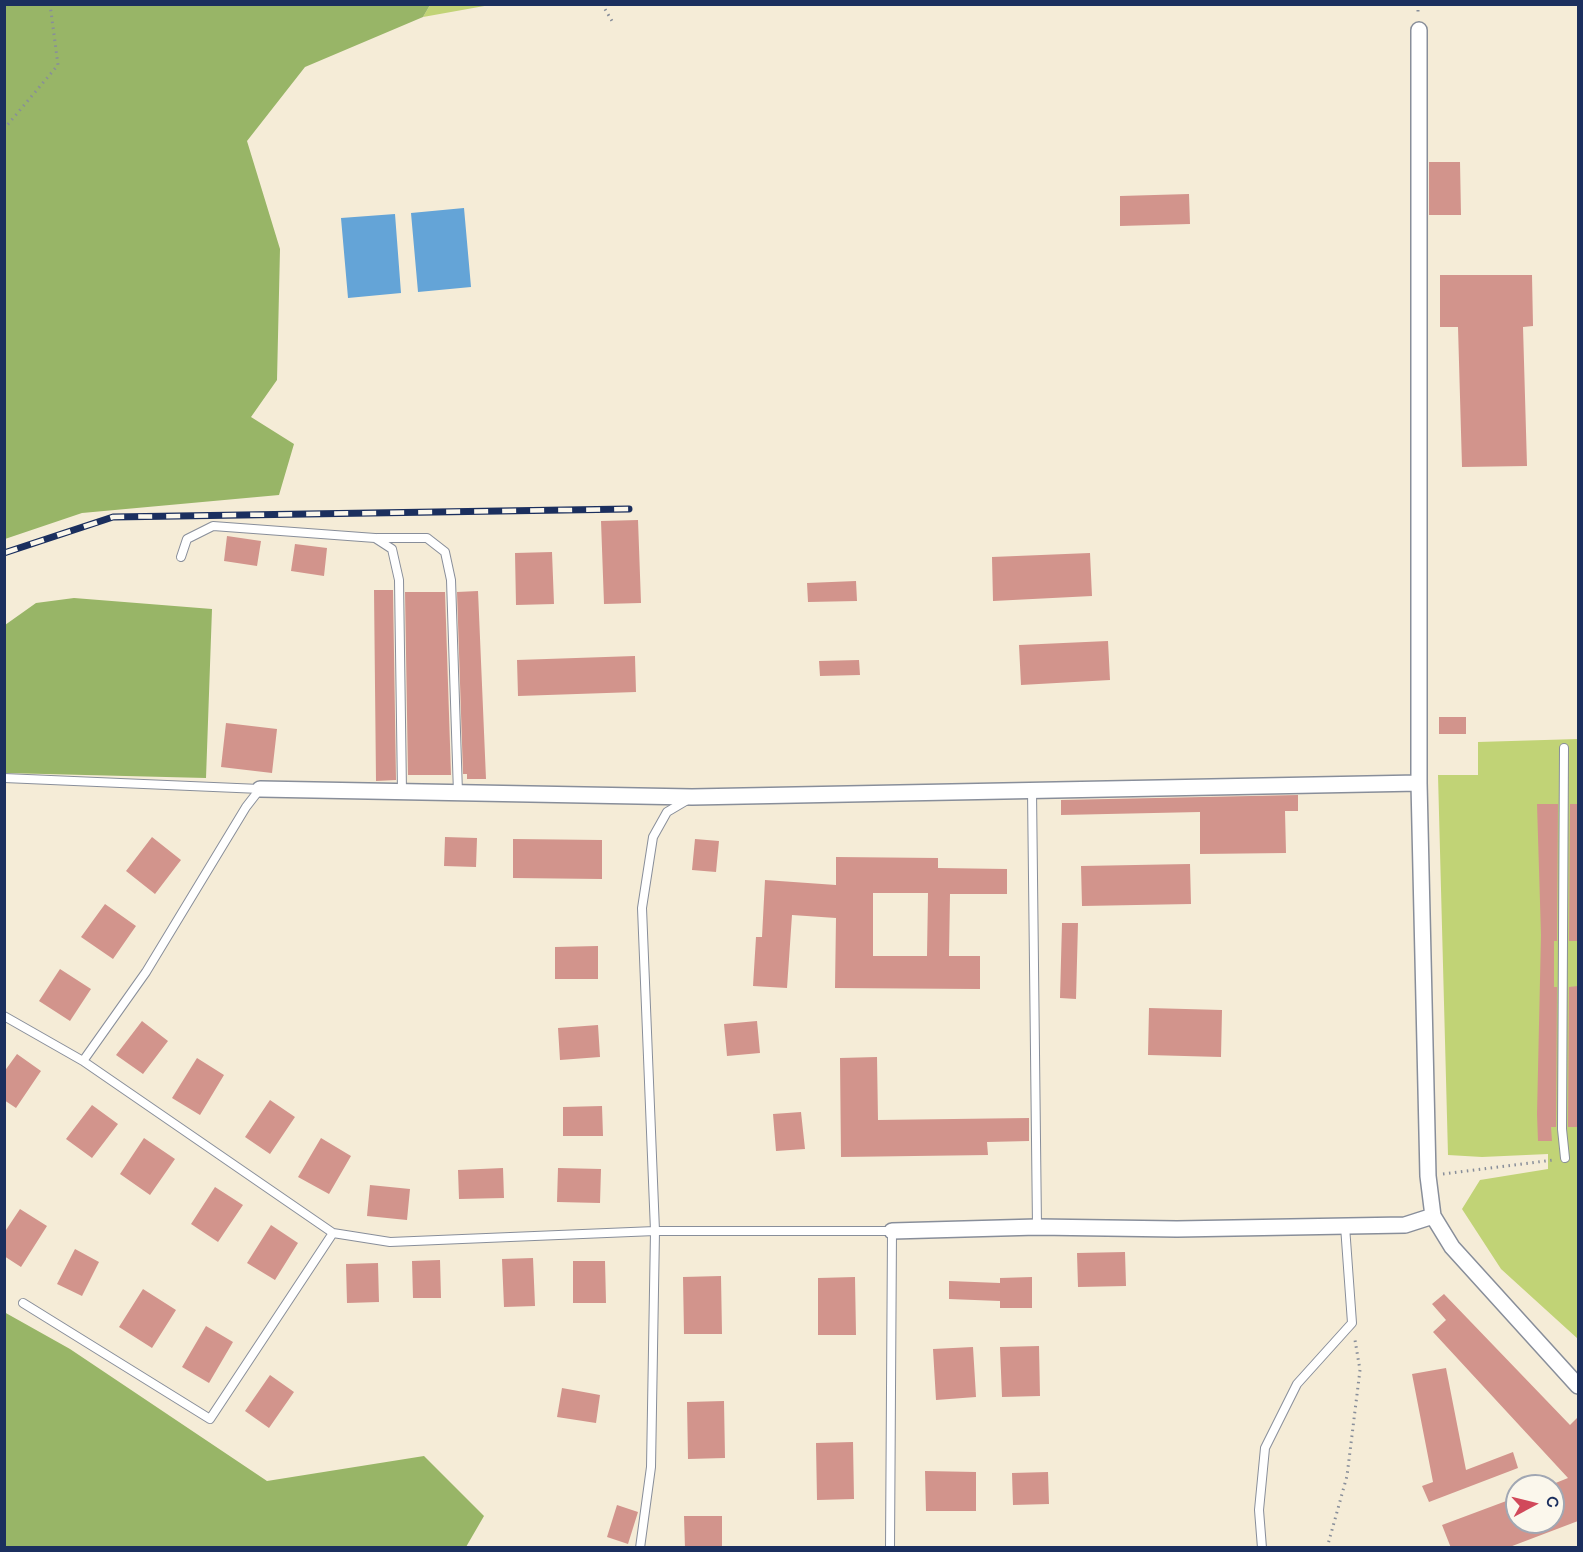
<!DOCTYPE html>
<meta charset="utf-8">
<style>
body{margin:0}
#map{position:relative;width:1583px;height:1552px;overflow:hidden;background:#f5ecd7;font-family:"Balsamiq Sans",sans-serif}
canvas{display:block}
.frame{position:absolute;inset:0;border:6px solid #1b2f5e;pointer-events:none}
.north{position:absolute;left:1505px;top:1474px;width:60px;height:60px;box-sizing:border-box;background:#fbf7ec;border:2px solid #a1a7b3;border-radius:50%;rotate:83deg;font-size:16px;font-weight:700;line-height:24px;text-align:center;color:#1b2f5e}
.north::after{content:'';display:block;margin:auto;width:21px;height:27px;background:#d1495b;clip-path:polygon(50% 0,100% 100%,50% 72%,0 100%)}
</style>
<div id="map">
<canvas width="1583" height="1552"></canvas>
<div class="frame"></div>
<div class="north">С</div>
</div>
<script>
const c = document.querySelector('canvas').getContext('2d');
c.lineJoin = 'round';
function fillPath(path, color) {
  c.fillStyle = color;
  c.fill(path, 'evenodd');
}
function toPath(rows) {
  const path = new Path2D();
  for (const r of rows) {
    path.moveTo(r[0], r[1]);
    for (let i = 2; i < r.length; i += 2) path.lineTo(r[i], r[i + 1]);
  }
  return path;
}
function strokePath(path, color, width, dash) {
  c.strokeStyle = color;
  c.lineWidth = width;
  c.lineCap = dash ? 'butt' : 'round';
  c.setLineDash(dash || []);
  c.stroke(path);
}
const green = toPath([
 [430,5,490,5,423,17],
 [1578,739,1578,1339,1501,1269,1462,1209,1480,1180,1548,1169,1548,1154,1482,1157,1448,1155,1438,775,1478,775,1478,742]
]);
const forest = toPath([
 [4,5,430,5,423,17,305,67,247,141,280,249,277,380,251,417,294,444,279,495,82,513,5,539],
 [74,598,212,609,206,778,5,773,5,625,36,603],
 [4,1312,70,1349,267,1481,424,1456,484,1516,466,1547,5,1547]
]);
const water = toPath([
 [464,208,471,287,418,292,411,213],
 [395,214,401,293,348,298,341,218]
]);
const building = toPath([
 [1429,162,1460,162,1461,215,1429,215],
 [1189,194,1190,224,1120,226,1120,196],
 [1440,275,1532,275,1533,326,1523,327,1527,466,1462,467,1458,327,1440,327],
 [638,520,641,603,604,604,601,521],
 [227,536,261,541,257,566,224,561],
 [295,544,327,548,324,576,291,571],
 [552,552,554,604,516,605,515,553],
 [1090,553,1092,596,993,601,992,557],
 [856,581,857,601,808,602,807,583],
 [374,590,393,590,396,780,376,781],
 [478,591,486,779,467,779,467,774,463,774,457,592],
 [405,592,445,592,451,775,408,775],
 [1108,641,1110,680,1021,685,1019,645],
 [635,656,636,692,518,696,517,660],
 [859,660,860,675,820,676,819,661],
 [1439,717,1466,717,1466,734,1439,734],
 [226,723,277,729,272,773,221,767],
 [1298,795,1298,811,1285,811,1286,853,1200,854,1200,812,1061,815,1061,800],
 [1537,804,1558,804,1557,941,1554,941,1554,987,1557,987,1556,1127,1551,1127,1552,1141,1538,1141,1537,1114,1541,935],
 [1570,804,1578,804,1578,941,1569,941],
 [152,837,181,860,155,894,126,871],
 [445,837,477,838,476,867,444,866],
 [513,839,602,840,602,879,513,878],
 [695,839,719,841,716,872,692,870],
 [836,857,938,858,938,868,1007,869,1007,894,950,894,949,956,980,956,980,989,835,988,836,918,792,915,787,988,753,986,756,937,762,937,765,880,836,885],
 [873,893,928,893,927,956,873,956],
 [1190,864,1191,904,1082,906,1081,866],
 [105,904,136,926,113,959,81,937],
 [1062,923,1078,923,1076,999,1060,998],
 [598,946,598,979,555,979,555,947],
 [60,969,91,989,70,1021,39,1001],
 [1578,986,1578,1127,1568,1127,1569,987],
 [1149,1008,1222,1010,1221,1057,1148,1055],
 [142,1021,168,1041,143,1074,116,1055],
 [757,1021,760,1053,727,1056,724,1024],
 [598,1025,600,1057,560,1060,558,1028],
 [17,1054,41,1071,16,1108,4,1100,4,1072],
 [877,1057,878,1120,1029,1118,1029,1141,987,1142,988,1155,841,1157,840,1058],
 [197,1058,224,1075,200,1115,172,1098],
 [270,1100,295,1117,270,1154,245,1137],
 [92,1105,118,1124,92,1158,66,1139],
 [602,1106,603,1136,563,1136,563,1107],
 [801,1112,805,1149,776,1151,773,1114],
 [144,1138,175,1159,150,1195,120,1174],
 [321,1138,351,1156,329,1194,298,1177],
 [503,1168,504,1198,459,1199,458,1170],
 [558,1168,601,1169,600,1203,557,1202],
 [370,1185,410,1189,407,1220,367,1216],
 [215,1187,243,1205,218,1242,191,1224],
 [20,1209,47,1226,21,1267,4,1256,4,1233],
 [271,1225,298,1243,275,1280,247,1263],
 [75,1249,99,1262,82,1296,57,1284],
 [1125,1252,1126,1286,1078,1287,1077,1253],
 [533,1258,535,1306,504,1307,502,1259],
 [440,1260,441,1298,413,1298,412,1261],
 [573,1261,605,1261,606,1303,573,1303],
 [378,1263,379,1302,347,1303,346,1264],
 [721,1276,722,1334,684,1334,683,1277],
 [855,1277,856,1335,818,1335,818,1278],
 [1032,1277,1032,1308,1000,1308,1000,1301,949,1299,949,1281,1000,1283,1000,1278],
 [143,1289,176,1310,152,1348,119,1327],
 [1444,1294,1570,1425,1578,1417,1578,1521,1507,1548,1451,1548,1442,1525,1517,1497,1517,1522,1553,1522,1553,1484,1568,1478,1433,1332,1446,1320,1432,1304],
 [206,1326,233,1342,209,1383,182,1367],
 [1039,1346,1040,1396,1002,1397,1000,1347],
 [973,1347,976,1397,936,1400,933,1349],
 [1446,1368,1466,1470,1513,1452,1518,1468,1429,1502,1422,1486,1433,1482,1412,1374],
 [270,1375,294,1392,269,1428,245,1411],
 [562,1388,600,1395,596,1423,557,1417],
 [724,1401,725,1458,688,1459,687,1402],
 [853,1442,854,1499,817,1500,816,1443],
 [925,1471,976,1472,976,1511,926,1511],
 [1048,1472,1049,1504,1013,1505,1012,1473],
 [617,1505,638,1512,628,1544,607,1537],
 [684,1516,722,1516,722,1548,685,1548]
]);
const path = toPath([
 [602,4,612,21],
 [1418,4,1418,15],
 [4,129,58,65,50,4],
 [1443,1174,1553,1160],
 [1327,1548,1347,1476,1360,1370,1355,1340]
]);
const lane = toPath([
 [377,538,427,538,445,552,451,580,458,793],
 [181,557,187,539,213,526,375,538,392,549,399,580,402,792],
 [1564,748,1562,1129,1565,1158],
 [4,778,260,789],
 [1032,790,1037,1227],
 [4,1016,83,1061,333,1233,390,1242,655,1231,892,1231,890,1548],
 [83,1061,146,972,246,807,260,789],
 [23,1303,210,1419,333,1233],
 [640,1548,651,1467,655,1231,642,908,653,837,667,812,689,799],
 [1262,1548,1259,1510,1265,1448,1297,1384,1352,1323,1345,1226]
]);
const street = toPath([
 [1419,30,1419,783,1428,1176,1433,1216,1452,1247,1578,1386],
 [260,789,692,797,1419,783],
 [892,1231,1037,1227,1177,1229,1405,1225,1433,1216]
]);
const rail = toPath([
 [4,553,113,517,629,509]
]);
fillPath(green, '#c1d376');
fillPath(forest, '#98b567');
fillPath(water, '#64a4d7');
fillPath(building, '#d2948c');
strokePath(lane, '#888e9a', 10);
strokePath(street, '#888e9a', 18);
strokePath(path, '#888e9a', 3, [1.5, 4.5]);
strokePath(lane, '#fff', 8);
strokePath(street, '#fff', 15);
strokePath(rail, '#1b2f5e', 7);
strokePath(rail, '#fbf7ec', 4.5, [14]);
</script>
